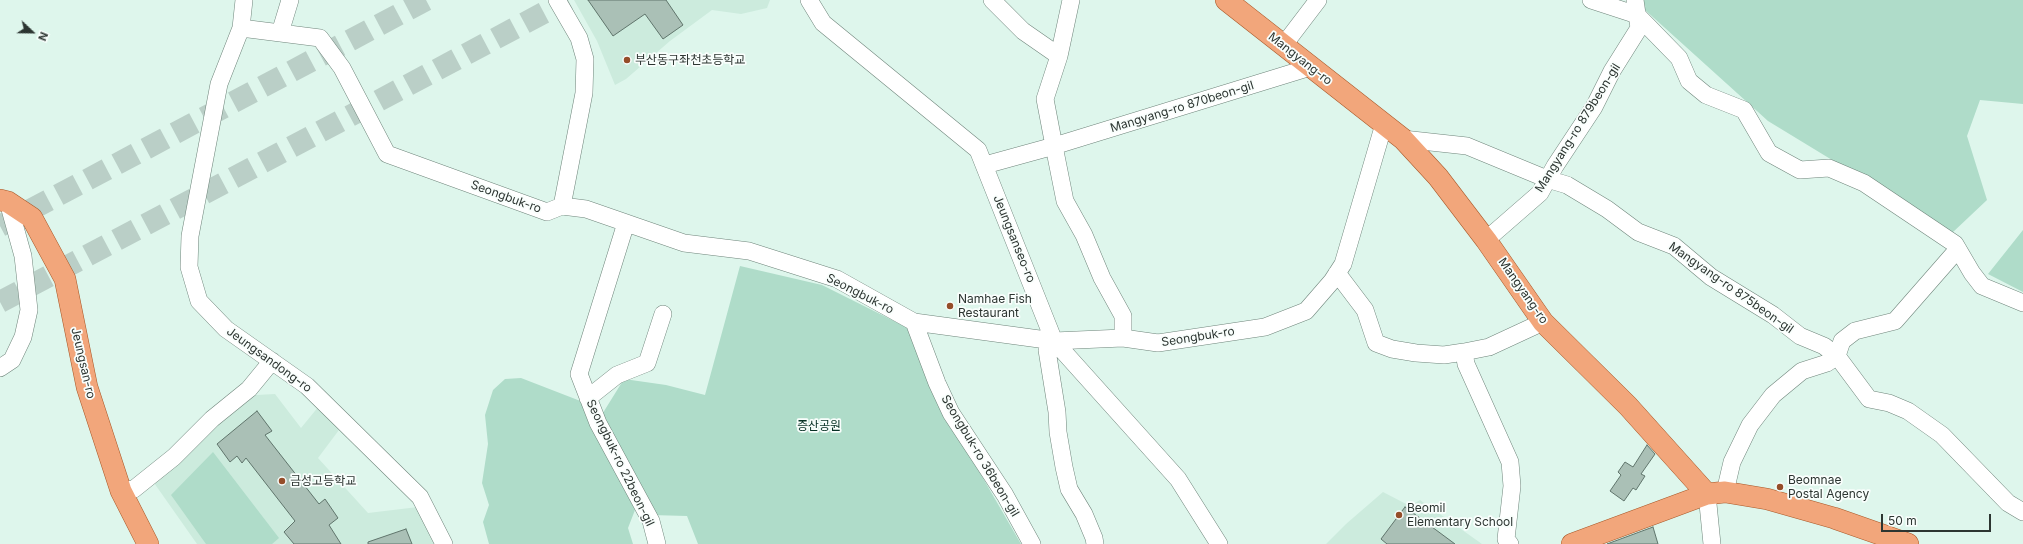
<!DOCTYPE html>
<meta charset="utf-8">
<style>
body{margin:0}
#map{position:relative;width:2023px;height:544px;overflow:hidden;background:#def6ec;font-family:Inter,sans-serif}
canvas{display:block}
.north{position:absolute;left:12px;top:12px;width:40px;height:40px;-webkit-text-stroke:3px #f9fefc;paint-order:stroke;rotate:112deg;font-size:11px;font-weight:700;line-height:16px;text-align:center;color:#2c3531}
.north::after{content:'';display:block;margin:auto;width:14px;height:18px;background:#2c3531;clip-path:polygon(50% 0,100% 100%,50% 72%,0 100%)}
.scale{position:absolute;left:1881px;top:514px;width:110px;height:18px;box-sizing:border-box;border:2px solid #2c3531;border-top:0;padding-left:5px;font-size:12px;line-height:14px;white-space:nowrap;color:#2c3531;-webkit-text-stroke:3px #f9fefc;paint-order:stroke}
</style>
<div id="map">
<canvas width="2023" height="544"></canvas>
<div class="north">N</div>
<div class="scale">50 m</div>
</div>
<script>
const c = document.querySelector('canvas').getContext('2d');
c.lineJoin = 'round';
function fillPath(path, color) {
  c.fillStyle = color;
  c.fill(path, 'evenodd');
}
function toPath(rows) {
  const path = new Path2D();
  for (const r of rows) {
    path.moveTo(r[0], r[1]);
    for (let i = 2; i < r.length; i += 2) path.lineTo(r[i], r[i + 1]);
  }
  return path;
}
function strokePath(path, color, width, dash) {
  c.strokeStyle = color;
  c.lineWidth = width;
  c.lineCap = dash ? 'butt' : 'round';
  c.setLineDash(dash || []);
  c.stroke(path);
}
function write(font, color, halo, rows, align = 'center') {
  c.font = font + ' Inter,"Noto Sans KR",sans-serif';
  c.lineWidth = 3.5;
  c.setLineDash([]);
  c.textBaseline = 'middle';
  c.strokeStyle = halo;
  c.fillStyle = color;
  for (const [text, x, y, turn = 0] of rows) {
    c.save();
    c.translate(x, y);
    c.rotate((+turn || 0) * Math.PI / 180);
    c.textAlign = isNaN(turn) ? turn : align;
    if (halo) c.strokeText(text, 0, 0);
    c.fillText(text, 0, 0);
    c.restore();
  }
}
const built = toPath([
 [574,0,770,0,767,8,741,14,712,10,670,41,626,79,615,85,597,41],
 [275,394,301,428,319,406,339,430,318,458,368,513,418,507,438,544,197,544,152,480,238,396],
 [1383,492,1410,506,1420,500,1482,544,1326,544,1346,524]
]);
const green = toPath([
 [1634,0,2023,0,2023,104,1980,100,1967,136,1987,200,1952,233,1768,121],
 [2023,230,2023,292,1988,274],
 [740,266,822,285,912,330,931,388,1021,544,698,544,687,516,651,515,601,416,624,379,666,385,705,395],
 [521,378,583,402,635,510,628,528,633,544,489,544,483,522,489,505,482,483,488,444,485,415,493,390,505,379],
 [213,452,279,538,272,544,206,544,171,495]
]);
const building = toPath([
 [588,0,666,0,683,25,663,39,645,14,613,36,588,0],
 [257,411,272,431,265,435,319,504,325,499,338,518,329,525,341,544,294,544,284,532,295,521,246,458,242,463,237,456,230,462,217,444,257,411],
 [1647,445,1655,454,1641,474,1645,476,1636,490,1633,488,1624,501,1610,491,1621,475,1618,472,1625,462,1633,467,1647,445],
 [1405,507,1455,544,1387,544,1381,539,1405,507],
 [1653,527,1658,544,1607,544,1653,527],
 [406,529,412,544,368,544,368,542,406,529]
]);
const highwayTunnel = toPath([
 [0,226,426,0],
 [0,302,568,0]
]);
const minor = toPath([
 [244,0,241,28,219,84,190,236,189,267,199,301,226,329,307,386,420,497,444,544],
 [557,0,579,38,585,59,584,93,562,206],
 [809,0,823,23,978,150,1054,341,1178,479,1219,544],
 [1591,0,1637,15,1679,58,1689,81,1706,95,1744,110,1769,153,1800,170,1829,168,1864,183,1955,244,1972,273,1982,286,2023,303],
 [241,28,320,38,342,68,387,154,547,212,562,206,586,209,684,243,749,251,837,279,914,322,1054,341,1123,338,1158,343,1265,327,1306,311,1332,281,1343,264,1384,124],
 [280,33,290,0],
 [1283,46,1318,0],
 [1059,56,1071,0],
 [1403,139,1467,146,1547,179,1567,185,1607,209,1638,232,1674,246,1711,277,1773,315,1800,336,1824,346,1837,356,1869,399,1889,403,1908,411,1942,435,2008,503,2023,512],
 [985,165,1054,146,1045,99,1059,56,1023,31,992,0],
 [626,223,579,374,598,423,651,521,657,544],
 [1486,240,1540,193,1555,166,1594,107,1612,71,1639,28,1635,0],
 [1337,273,1365,310,1376,343,1392,349,1416,353,1444,355,1464,352,1489,347,1543,322],
 [914,322,937,383,951,413,1005,495,1032,544],
 [1123,338,1123,316,1102,278,1084,235,1065,201,1054,146,1311,67],
 [1054,341,1047,350,1057,412,1058,432,1064,467,1069,489,1084,514,1094,538,1095,544],
 [1464,352,1466,364,1510,462,1512,486,1506,539,1510,544],
 [0,368,12,360,23,337,29,310,23,256,8,202],
 [588,398,617,375,647,363,663,314],
 [121,491,134,489,174,457,212,419,249,389,272,361],
 [1725,492,1732,462,1750,425,1773,395,1802,371,1827,363,1837,356,1842,341,1855,331,1895,321,1958,249],
 [1707,494,1712,544]
]);
const major = toPath([
 [1226,0,1403,139,1438,177,1486,240,1543,322,1628,406,1707,494,1572,544],
 [0,200,8,202,32,218,65,279,87,387,121,491,148,544],
 [1707,494,1725,492,1767,499,1834,518,1908,544]
]);
const markers = [
 [627,60,4,"#954d29"],
 [950,306,4,"#954d29"],
 [282,481,4,"#954d29"],
 [1780,487,4,"#954d29"],
 [1399,515,4,"#954d29"]
];
const streetNames = [
 ["Mangyang-ro",1300,59,38],
 ["Mangyang-ro 870beon-gil",1182,107,-17],
 ["Mangyang-ro 879beon-gil",1578,128,-58],
 ["Seongbuk-ro",506,197,20],
 ["Jeungsanseo-ro",1014,239,68],
 ["Mangyang-ro 875beon-gil",1731,288,35],
 ["Mangyang-ro",1523,291,55],
 ["Seongbuk-ro",860,294,27],
 ["Seongbuk-ro",1198,337,-9],
 ["Jeungsandong-ro",269,360,36],
 ["Jeungsan-ro",83,363,77],
 ["Seongbuk-ro 36beon-gil",980,456,59],
 ["Seongbuk-ro 22beon-gil",620,463,64]
];
const poiNames = [
 ["부산동구좌천초등학교",635,60],
 ["Namhae Fish",958,299],
 ["Restaurant",958,313],
 ["Beomnae",1788,480],
 ["Postal Agency",1788,494],
 ["금성고등학교",290,481],
 ["Beomil",1407,508],
 ["Elementary School",1407,522]
];
const parkNames = [
 ["증산공원",819,426]
];
fillPath(built, '#ccebdd');
fillPath(green, '#afdcc9');
fillPath(building, '#aac0b6');
strokePath(building, '#60756c', 1);
strokePath(highwayTunnel, '#bacfc7', 22, [22, 11]);
strokePath(minor, '#6f857b', 18);
strokePath(major, '#a85828', 22);
strokePath(minor, '#fff', 17);
strokePath(major, '#f2a67b', 21);
for (const [x, y, r, color] of markers) {
  const dot = new Path2D();
  dot.arc(x, y, r, 0, 2 * Math.PI);
  c.fillStyle = color;
  c.fill(dot);
  strokePath(dot, '#f9fefc', 1.5);
}
write('12px', '#2c3531', '#f9fefc', streetNames);
write('12px', '#2c3531', '#f9fefc', poiNames, 'left');
write('12px', '#063124', '#f9fefc', parkNames);
</script>
